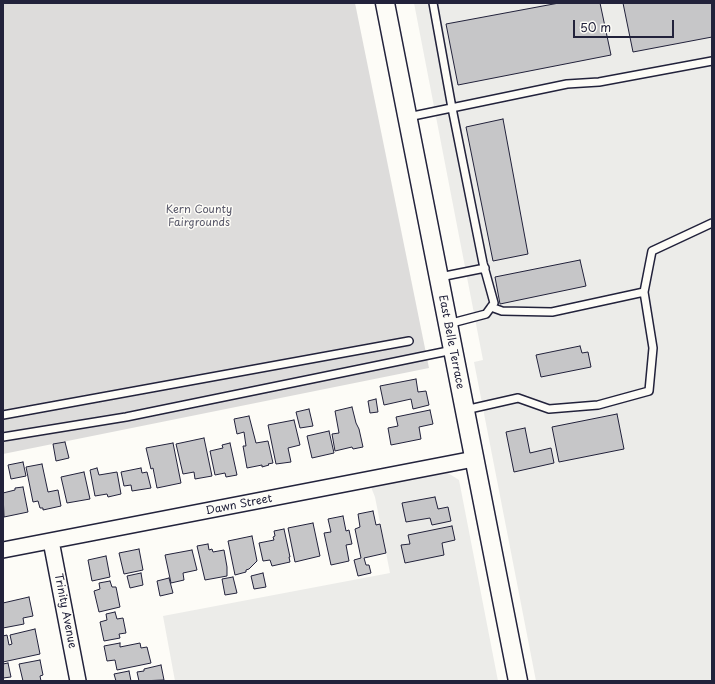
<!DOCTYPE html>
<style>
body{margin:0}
#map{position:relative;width:715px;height:684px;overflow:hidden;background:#fdfcf7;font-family:"Playpen Sans",sans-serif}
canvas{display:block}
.frame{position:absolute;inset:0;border:4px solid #22223b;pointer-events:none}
.scale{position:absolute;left:573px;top:20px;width:101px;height:18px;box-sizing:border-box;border:2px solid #22223b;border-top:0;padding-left:5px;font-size:12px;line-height:14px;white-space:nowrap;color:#22223b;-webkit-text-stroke:3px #fdfcf7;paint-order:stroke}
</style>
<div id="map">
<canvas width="715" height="684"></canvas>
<div class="frame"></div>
<div class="scale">50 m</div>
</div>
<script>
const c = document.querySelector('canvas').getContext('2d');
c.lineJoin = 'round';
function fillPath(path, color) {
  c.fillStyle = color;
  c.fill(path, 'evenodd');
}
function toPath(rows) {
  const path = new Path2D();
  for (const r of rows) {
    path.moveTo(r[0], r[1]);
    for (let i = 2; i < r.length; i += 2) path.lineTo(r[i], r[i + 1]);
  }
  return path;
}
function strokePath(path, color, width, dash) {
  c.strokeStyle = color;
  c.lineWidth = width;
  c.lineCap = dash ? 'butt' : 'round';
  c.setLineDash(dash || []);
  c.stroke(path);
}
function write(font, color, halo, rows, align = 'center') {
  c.font = font + ' "Playpen Sans",sans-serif';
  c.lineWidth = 3;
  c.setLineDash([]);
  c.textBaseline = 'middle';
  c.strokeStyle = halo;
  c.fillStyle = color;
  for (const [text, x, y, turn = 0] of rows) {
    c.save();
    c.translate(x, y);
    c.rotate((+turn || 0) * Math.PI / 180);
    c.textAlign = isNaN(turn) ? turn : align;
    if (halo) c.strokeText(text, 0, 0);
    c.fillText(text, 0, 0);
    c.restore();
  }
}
const built = toPath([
 [414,3,712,3,712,681,536,681,474,362,483,360],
 [448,473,459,480,498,681,175,681,163,616,390,573,375,497,371,487]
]);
const green = toPath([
 [3,3,355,3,429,368,3,454]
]);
const building = toPath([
 [559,3,600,3,611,55,458,85,446,24,559,3],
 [623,3,712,3,712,37,633,52,623,3],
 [503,119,528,254,493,261,466,127,503,119],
 [580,260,586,286,500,304,495,277,580,260],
 [580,346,582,353,588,352,591,367,541,377,536,355,580,346],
 [416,379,418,392,426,391,429,405,413,409,411,399,384,405,380,386,416,379],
 [376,399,378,412,370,413,368,401,376,399],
 [352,407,356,423,359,429,363,447,353,449,352,447,335,451,332,434,339,433,335,411,352,407],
 [309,409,313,426,300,428,296,412,309,409],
 [430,410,433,424,419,427,421,439,391,445,388,428,398,426,396,417,430,410],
 [617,414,624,449,559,462,552,427,617,414],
 [249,416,256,443,268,441,273,463,268,464,269,465,262,467,262,465,247,468,243,446,246,446,244,432,237,434,234,419,249,416],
 [294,420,300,445,288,448,291,462,276,464,268,425,294,420],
 [525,428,530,453,551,448,554,463,514,472,506,432,525,428],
 [329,431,334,453,312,458,307,436,329,431],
 [204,438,212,476,195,479,194,472,183,474,176,444,204,438],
 [65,442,69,458,56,461,53,444,65,442],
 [173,443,181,483,157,488,153,468,151,469,146,448,173,443],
 [230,443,237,475,226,477,225,473,215,475,210,451,223,448,222,445,230,443],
 [23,462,26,476,11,479,8,465,23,462],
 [42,464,48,492,58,490,61,506,43,510,43,508,40,508,38,501,33,502,26,467,42,464],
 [97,468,99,475,117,472,121,494,108,497,107,494,95,496,90,470,97,468],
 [141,468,142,473,147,472,151,488,132,491,131,485,124,486,121,472,141,468],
 [84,472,90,499,67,503,61,477,84,472],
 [23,487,28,512,4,517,3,493,15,490,15,488,23,487],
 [435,497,438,509,448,507,451,521,432,525,430,518,406,522,402,503,435,497],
 [373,511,376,525,380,524,386,553,364,558,366,565,369,565,371,573,358,576,354,560,361,558,355,529,360,527,358,514,373,511],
 [343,516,346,531,349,530,352,544,346,545,349,561,331,565,324,533,331,532,328,519,343,516],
 [313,523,320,556,295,562,288,528,313,523],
 [452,526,455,540,442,543,444,555,405,563,401,545,410,544,408,535,452,526],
 [284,529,290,557,289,557,290,562,272,566,270,560,263,561,259,543,274,540,273,537,275,536,274,531,284,529],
 [252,536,257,561,249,569,246,570,246,572,235,575,228,541,252,536],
 [208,544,209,550,212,549,213,552,224,550,227,567,227,576,205,580,197,546,208,544],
 [139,549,143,570,124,574,119,553,139,549],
 [192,550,197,570,183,573,184,580,171,583,165,555,192,550],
 [106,556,110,577,92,581,88,560,106,556],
 [141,573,143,585,130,588,127,576,141,573],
 [263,573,266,587,254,589,251,576,263,573],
 [233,577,237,593,225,595,222,579,233,577],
 [169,578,173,593,160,596,157,581,169,578],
 [110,581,112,587,116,587,120,607,99,612,94,591,100,589,99,583,110,581],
 [29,597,33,616,23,618,24,624,3,628,3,603,29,597],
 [115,612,117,619,123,618,126,633,119,634,120,638,104,641,100,622,107,620,106,614,115,612],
 [35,629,40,654,3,662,3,636,7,635,9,645,12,644,10,635,35,629],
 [120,643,120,647,140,643,141,648,147,647,151,663,117,670,115,660,107,661,104,646,120,643],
 [40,660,43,675,40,676,41,681,23,681,19,664,40,660],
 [8,663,11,677,3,678,3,664,8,663],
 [161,665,164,680,139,681,137,672,144,671,144,669,161,665],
 [129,671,131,681,115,681,116,681,114,674,129,671]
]);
const service = toPath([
 [433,3,452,108,483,263,494,303,486,314,448,324],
 [408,117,567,84,599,82,712,61],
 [440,277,485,268],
 [644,292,652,251,712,223],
 [465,410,518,398,549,409,598,405,649,391,653,348,644,292,552,312,502,311,491,307],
 [3,415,409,341],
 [3,437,126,417,453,350]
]);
const minor = toPath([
 [51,541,78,681],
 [3,550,474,459]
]);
const tertiary = toPath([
 [385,3,518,681]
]);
const parkNames = [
 ["Kern County",199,210],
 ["Fairgrounds",199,223]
];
const streetNames = [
 ["East Belle Terrace",451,342,79],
 ["Dawn Street",239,505,-11],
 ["Trinity Avenue",65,611,79]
];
fillPath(built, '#ecece9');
fillPath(green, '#dddcdb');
fillPath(building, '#c6c6c8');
strokePath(building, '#22223b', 1);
strokePath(service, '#22223b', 10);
strokePath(minor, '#22223b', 18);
strokePath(tertiary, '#22223b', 21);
strokePath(service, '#fdfcf7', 7);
strokePath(minor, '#fdfcf7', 15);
strokePath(tertiary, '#fdfcf7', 18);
write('11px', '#5a5a6b', '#fdfcf7', parkNames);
write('11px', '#22223b', '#fdfcf7', streetNames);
</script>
